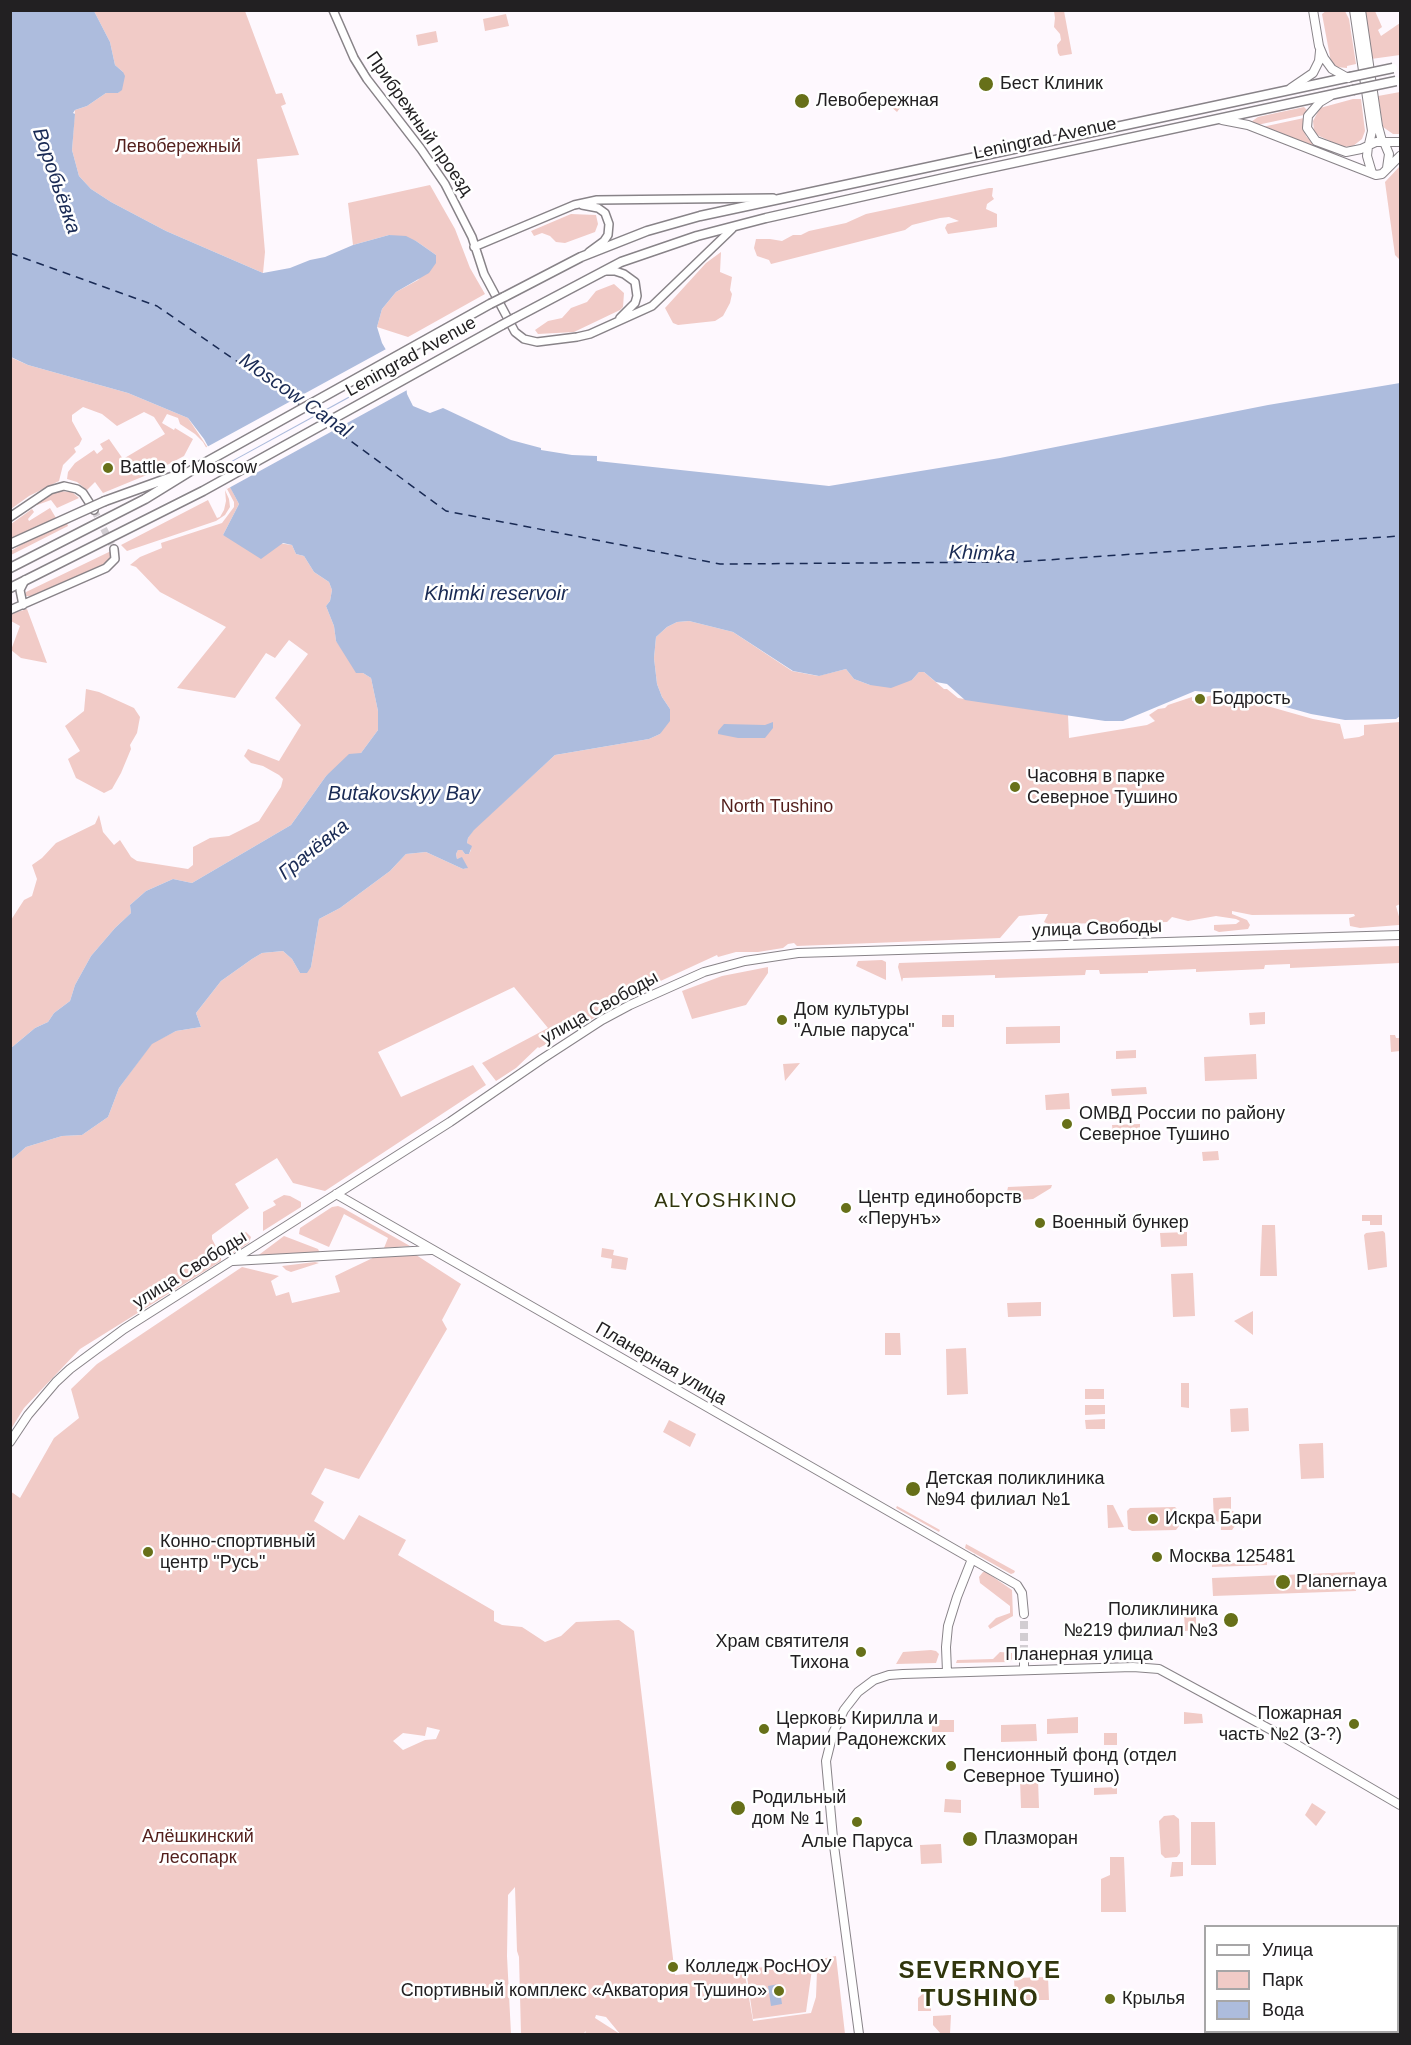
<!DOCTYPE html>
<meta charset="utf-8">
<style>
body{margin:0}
#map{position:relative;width:1411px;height:2045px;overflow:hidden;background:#fef8fe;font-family:Helvetica,sans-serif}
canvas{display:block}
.frame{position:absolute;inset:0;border:12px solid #222022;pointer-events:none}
.legend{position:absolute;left:1204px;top:1925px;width:195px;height:108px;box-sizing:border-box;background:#fff;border:2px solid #a7a6a7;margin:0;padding:8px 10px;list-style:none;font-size:18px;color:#222022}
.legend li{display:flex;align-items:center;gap:12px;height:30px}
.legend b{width:30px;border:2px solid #a7a6a7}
</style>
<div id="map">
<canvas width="1411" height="2045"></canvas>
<div class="frame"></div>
<ul class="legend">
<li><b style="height:8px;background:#fff"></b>Улица</li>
<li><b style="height:16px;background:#f1cbc7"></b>Парк</li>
<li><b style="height:16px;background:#adbcdd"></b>Вода</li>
</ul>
</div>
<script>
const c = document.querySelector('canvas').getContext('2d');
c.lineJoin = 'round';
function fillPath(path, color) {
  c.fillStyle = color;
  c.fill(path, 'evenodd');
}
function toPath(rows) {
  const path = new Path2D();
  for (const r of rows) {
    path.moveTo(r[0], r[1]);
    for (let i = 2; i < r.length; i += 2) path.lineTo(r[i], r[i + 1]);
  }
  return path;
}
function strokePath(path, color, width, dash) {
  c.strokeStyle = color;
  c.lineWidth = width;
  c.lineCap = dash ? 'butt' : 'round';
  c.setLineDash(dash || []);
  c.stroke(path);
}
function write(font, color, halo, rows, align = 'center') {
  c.font = font + ' Helvetica,sans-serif';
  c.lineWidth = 5;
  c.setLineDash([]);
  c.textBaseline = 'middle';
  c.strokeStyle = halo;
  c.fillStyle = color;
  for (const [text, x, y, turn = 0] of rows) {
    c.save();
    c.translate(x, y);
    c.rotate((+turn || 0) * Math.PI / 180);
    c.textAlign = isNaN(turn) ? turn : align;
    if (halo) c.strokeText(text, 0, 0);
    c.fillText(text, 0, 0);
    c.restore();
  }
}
const green = toPath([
 [94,11,245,11,276,94,282,93,286,104,281,106,299,155,257,159,265,252,263,273,166,231,111,202,91,189,79,176,72,150,75,110,87,106,106,93,118,93,121,90,123,72,115,65,110,42],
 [1054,11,1064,11,1072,54,1060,56,1058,53,1057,45,1061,40,1060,34,1054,27,1055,18],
 [1326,11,1345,11,1349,19,1356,64,1347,66,1347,68,1336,67,1331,62,1322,14],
 [1364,11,1375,11,1382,27,1378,30,1381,36,1400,23,1400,55,1371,59],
 [506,14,509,26,485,31,483,19],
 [436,31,438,42,418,46,416,35],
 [1400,89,1400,134,1393,134,1383,127,1378,96,1400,92],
 [902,96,905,101,897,112,889,105,892,100],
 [1353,99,1361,99,1365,131,1362,139,1353,146,1343,147,1317,135,1314,131,1313,121,1320,108],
 [1304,107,1307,110,1304,115,1257,125,1251,122,1258,117],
 [1304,118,1304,127,1306,136,1317,148,1262,127],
 [1400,166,1400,260,1395,255,1385,182],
 [430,185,455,229,470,268,485,294,408,337,377,327,382,309,396,292,418,280,436,255,416,241,389,235,353,245,348,203],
 [989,188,993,188,992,196,994,199,987,204,986,209,997,214,997,227,948,234,945,228,947,224,959,221,949,217,940,218,912,225,905,230,771,264,769,260,757,256,754,248,756,239,770,239,782,241,793,235,801,235,809,231,846,223,866,214],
 [571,214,596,215,598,224,595,232,565,243,556,242,550,236,542,233,534,236,531,231],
 [721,252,720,272,732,277,730,290,732,294,730,303,723,316,715,321,678,325,673,323,665,308,706,263],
 [614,284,624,293,623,307,620,310,574,332,538,334,535,330,548,321,562,318,571,308,587,302,596,291],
 [10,357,28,365,128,393,188,418,210,451,208,451,203,442,195,434,180,424,178,418,167,414,162,423,174,430,175,428,193,439,184,456,154,472,103,493,95,482,87,490,77,482,67,479,68,472,75,463,94,450,97,454,103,449,100,444,109,439,123,459,165,434,154,417,144,412,117,426,102,414,83,407,72,415,72,421,82,439,79,445,74,448,76,452,63,465,59,481,29,496,11,509],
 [229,485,239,504,223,535,292,545,296,554,304,556,314,572,329,582,332,590,330,601,326,606,334,626,336,641,363,673,371,678,378,711,378,730,361,753,326,776,291,825,192,883,173,879,146,891,130,905,131,913,115,928,91,956,75,985,70,1001,54,1013,48,1022,35,1028,11,1048,11,920,24,900,32,896,37,879,32,865,42,858,56,843,95,824,99,815,103,832,114,845,120,840,131,857,137,861,188,869,193,865,193,847,210,838,229,836,259,821,281,787,283,779,279,775,263,766,251,763,244,756,248,749,279,761,301,725,275,698,308,654,289,640,275,658,266,653,235,698,177,688,226,627,160,592,136,567,130,565,140,557,162,548,161,543,222,523,234,507,234,502,226,487],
 [225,490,229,499,230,507,225,515,216,521,127,551,121,545,208,500,217,518,220,517,224,510,226,501],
 [58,491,72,492,79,498,57,508,51,500,37,505,35,503,52,492],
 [50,508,56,518,11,539,11,524,32,509,34,512,28,519,29,521],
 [67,523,68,526,11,555,11,551,24,543],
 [111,551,110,561,106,565,33,596,25,596,26,592],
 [27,609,47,663,21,658,11,650,20,626,11,621,11,614],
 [689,621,733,632,792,671,818,676,846,669,854,679,870,685,912,680,919,672,924,672,944,689,947,689,958,698,1068,715,1069,738,1147,725,1155,721,1149,715,1158,709,1165,708,1168,705,1192,697,1192,701,1216,694,1222,697,1239,698,1313,719,1340,724,1344,739,1359,737,1364,735,1364,725,1400,722,1400,904,1396,906,1400,920,1399,925,1360,928,1350,926,1349,918,1355,916,1354,914,1252,915,1232,911,1232,914,1247,920,1250,925,1248,929,1219,932,1214,930,1214,925,1236,924,1240,921,1236,919,1216,916,1188,921,1172,917,1167,922,1048,924,1044,922,1048,914,1040,914,1019,916,1000,938,797,946,794,943,788,944,783,948,758,952,736,952,718,957,717,955,641,990,577,1028,539,1048,538,1047,516,1068,496,1081,482,1063,548,1028,514,987,378,1052,401,1097,473,1065,486,1085,325,1191,293,1183,277,1158,235,1184,249,1208,212,1235,212,1239,221,1256,221,1261,80,1349,24,1408,11,1429,11,1160,26,1147,62,1136,82,1135,108,1117,119,1088,152,1043,176,1031,201,1027,196,1013,221,981,252,959,262,953,283,951,292,959,300,973,311,967,319,919,340,908,390,871,406,854,426,852,463,869,467,868,462,858,457,859,456,854,458,850,462,850,465,854,469,854,471,850,467,843,468,838,474,829,555,755,649,739,660,734,670,709,662,697,657,684,654,658,656,637,667,627,677,622],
 [86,689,99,692,134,708,140,717,137,733,130,745,131,749,121,773,112,789,104,793,76,778,68,759,80,751,65,726,84,711],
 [1400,946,1400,963,1290,968,1290,964,1265,965,1264,969,1196,972,1196,969,1148,971,1148,973,1100,974,1099,970,1086,970,1085,975,995,978,995,975,903,978,902,982,898,967,899,963],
 [882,960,886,962,886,980,856,966,858,961],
 [768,967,768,973,746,1005,692,1019,682,991,722,976],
 [1265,1012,1265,1024,1250,1025,1249,1013],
 [942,1015,954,1015,954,1027,942,1027],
 [1060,1026,1060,1043,1006,1044,1006,1027],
 [1390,1035,1395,1035,1396,1038,1400,1038,1400,1051,1391,1052],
 [1136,1050,1136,1058,1116,1059,1116,1051],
 [1256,1054,1257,1079,1205,1081,1204,1057],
 [800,1063,785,1081,783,1064],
 [1146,1087,1147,1094,1112,1096,1111,1089],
 [1069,1093,1070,1109,1046,1110,1045,1095],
 [1140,1124,1140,1133,1113,1134,1112,1125],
 [1218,1151,1219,1160,1203,1161,1202,1152],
 [1052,1185,1051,1188,1033,1199,1011,1201,1006,1196,1008,1187],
 [284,1195,290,1196,301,1202,301,1207,263,1231,263,1212,276,1205,273,1201],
 [338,1206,343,1208,410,1246,384,1248,388,1238,344,1214,329,1247,299,1234,300,1228,332,1207],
 [1362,1215,1382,1215,1382,1225,1370,1225,1370,1221,1362,1221],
 [1262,1225,1275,1225,1277,1276,1260,1276],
 [1383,1231,1385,1233,1387,1267,1368,1270,1364,1235,1366,1233],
 [246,1232,251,1237,249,1243,232,1254,227,1253,227,1248,237,1241,238,1236],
 [1187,1232,1187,1246,1161,1247,1160,1233],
 [284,1236,318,1249,320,1253,256,1257],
 [602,1248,614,1250,613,1255,628,1258,626,1270,611,1268,612,1259,601,1257],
 [413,1253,461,1284,442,1320,447,1329,359,1479,325,1468,311,1494,324,1502,314,1521,344,1540,359,1515,406,1540,398,1555,494,1611,494,1621,502,1625,522,1627,545,1642,561,1636,576,1622,619,1620,634,1631,675,1975,744,1969,753,2021,811,2013,816,1997,817,1971,821,1959,836,1956,845,2034,585,2034,586,2031,583,2034,521,2034,519,1957,517,1951,515,1887,508,1895,507,1956,511,2034,11,2034,10,1491,20,1498,54,1438,79,1418,71,1389,97,1364,242,1267,279,1276,271,1281,276,1296,289,1292,292,1303,340,1292,335,1276,379,1255],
 [427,1727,440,1730,436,1739,425,1740,403,1750,393,1741,403,1733,425,1736],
 [596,2015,606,2017,620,2034,595,2018],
 [315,1262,319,1263,291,1272,286,1270,282,1266],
 [1193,1273,1195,1316,1173,1317,1171,1274],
 [1041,1302,1041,1316,1008,1317,1007,1303],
 [1253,1311,1253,1335,1234,1321],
 [885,1333,900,1333,901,1355,885,1355],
 [966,1348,968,1394,947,1395,946,1349],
 [1181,1383,1189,1383,1189,1408,1181,1407],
 [1085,1389,1104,1389,1104,1399,1085,1399],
 [1085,1405,1105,1405,1105,1414,1085,1415],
 [1248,1408,1249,1431,1231,1432,1230,1409],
 [1105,1419,1105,1429,1086,1429,1085,1420],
 [669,1420,696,1434,690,1447,663,1432],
 [1323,1443,1324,1478,1301,1479,1299,1444],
 [1231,1497,1231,1510,1239,1515,1239,1520,1232,1530,1221,1530,1221,1522,1214,1521,1213,1498],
 [1107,1505,1113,1505,1124,1527,1108,1528],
 [897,1506,940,1530,939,1532,896,1508],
 [1175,1507,1178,1510,1179,1526,1176,1530,1132,1531,1128,1529,1127,1511,1130,1508],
 [966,1544,1015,1571,1014,1573,1011,1574,965,1548],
 [1267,1562,1267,1565,1212,1567,1212,1564],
 [983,1572,986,1572,1012,1590,1013,1616,990,1629,988,1626,996,1618,1010,1613,1010,1606,980,1583,979,1577],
 [1355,1572,1356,1591,1213,1596,1212,1578],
 [1196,1609,1196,1630,1185,1631,1184,1614],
 [931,1650,936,1651,939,1654,936,1663,896,1664,903,1652],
 [1000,1652,1012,1653,1012,1659,1010,1662,956,1663,957,1660,993,1659],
 [1184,1712,1202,1714,1203,1723,1184,1724],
 [1078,1717,1078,1733,1047,1734,1047,1719],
 [932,1720,954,1720,954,1732,932,1732],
 [1036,1724,1037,1741,1001,1742,1001,1725],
 [1104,1733,1117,1733,1117,1745,1104,1745],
 [1038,1779,1039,1808,1021,1808,1020,1780],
 [1117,1787,1117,1794,1094,1795,1094,1788],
 [945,1799,961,1800,961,1813,944,1812],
 [1312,1803,1326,1812,1316,1826,1305,1815],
 [1174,1815,1179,1819,1180,1853,1177,1857,1165,1858,1161,1854,1159,1821,1164,1816],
 [1191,1822,1215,1822,1216,1865,1191,1865],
 [941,1844,942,1863,921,1864,920,1845],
 [1110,1857,1124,1857,1126,1912,1101,1912,1101,1879,1110,1875],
 [1172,1862,1183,1862,1183,1876,1170,1877],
 [813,1962,806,2012,753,2019,746,1969],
 [1048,1977,1049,2000,1015,2000,1014,1978],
 [931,1986,931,2011,918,2011,918,1998],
 [951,2015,950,2034,941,2034,933,2025,933,2016]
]);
const water = toPath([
 [11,11,94,11,110,42,115,65,123,72,125,76,122,90,118,93,106,93,87,106,75,110,73,113,75,114,72,150,79,176,91,189,111,202,166,231,263,273,290,268,310,260,325,257,353,245,389,235,406,236,416,241,436,255,436,263,429,273,396,292,382,309,377,327,382,343,406,384,407,394,413,406,430,413,443,408,511,440,541,448,541,450,572,455,597,456,597,461,829,486,1000,458,1268,405,1400,383,1400,716,1396,719,1345,720,1311,714,1243,695,1195,691,1123,721,1105,721,965,700,947,684,936,682,924,672,919,672,912,680,891,688,870,685,854,679,846,669,819,676,793,671,733,632,689,621,677,622,667,627,656,637,654,658,657,684,662,697,670,709,670,721,660,734,649,739,555,755,474,830,468,838,467,843,472,846,469,854,465,854,462,850,458,850,456,854,457,859,462,857,468,868,463,869,426,852,406,854,390,871,340,908,319,919,311,967,307,973,300,973,292,959,283,951,262,953,252,959,221,981,196,1013,201,1027,176,1031,152,1044,119,1088,108,1117,82,1135,62,1136,26,1147,11,1160,11,1048,35,1028,48,1022,54,1013,70,1001,75,985,91,956,115,928,131,913,130,905,146,891,173,879,192,883,291,825,326,776,349,754,361,753,378,730,378,711,371,678,363,673,356,673,336,641,334,626,326,606,330,601,332,590,329,582,314,572,304,556,296,554,292,545,283,543,261,559,223,535,239,504,204,439,188,418,128,393,28,365,11,357],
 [773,722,773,728,765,738,738,738,718,734,718,731,724,724,765,725],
 [779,1984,782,2004,771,2006,768,1986]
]);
const pier = toPath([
 [388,348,399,369,217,469,205,448],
 [400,370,408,383,409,389,227,489,217,470]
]);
const ferry = toPath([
 [10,253,157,306,300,405],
 [306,410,322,421],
 [329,425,446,511,720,564,1017,562,1400,536]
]);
const tertiaryTunnel = toPath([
 [94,510,114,549]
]);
const secondaryTunnel = toPath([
 [1024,1653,1024,1614]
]);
const tertiary = toPath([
 [333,10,354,58,367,79,421,149,445,184,472,237,484,274,515,332,524,339,537,342,577,337,590,334,652,306,732,229],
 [582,205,598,208,605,213,609,224,608,235,604,241,589,252],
 [474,247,574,205,597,200,773,198],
 [605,271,615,271,624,274,635,282,637,296,635,303,620,318],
 [10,517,50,490,64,486,77,489,83,493,94,510],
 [23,605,20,590,25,580],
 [10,610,106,568,115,559,114,549]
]);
const secondary = toPath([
 [1313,10,1319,46,1324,58,1332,69,1348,78],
 [1354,10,1372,131,1369,144],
 [1361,10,1378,126,1382,141],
 [1291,88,1313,73,1319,61,1320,51],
 [1330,96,1320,102,1308,116,1307,128,1316,141,1346,152,1361,149,1376,142,1400,142],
 [1222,120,1248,125,1376,175,1382,174,1400,156],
 [1384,142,1389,154,1387,168],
 [1368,146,1367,156,1372,173],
 [336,1194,1017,1585,1022,1593,1024,1614],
 [233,1261,431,1250],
 [10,1442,28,1415,56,1382,70,1369,124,1329,450,1122,542,1059,602,1020,630,1005,704,972,745,961,798,953,1400,935],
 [1024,1670,1024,1653],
 [947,1672,946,1647,948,1626,957,1597,972,1559],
 [859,2034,833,1838,826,1761,833,1733,844,1710,858,1692,874,1680,889,1675,903,1674,1133,1667,1159,1669,1275,1732,1400,1805]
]);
const primary = toPath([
 [504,297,581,257,647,231,700,216,1350,77],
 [515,318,621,262,697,236,766,218,971,172,1353,90],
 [105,501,177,475],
 [10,568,145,499,192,470,490,304],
 [10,588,203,491,502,325]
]);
const primaryBridge = toPath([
 [1350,77,1393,68],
 [1353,90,1396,81],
 [490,304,504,297],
 [502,325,515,318],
 [10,544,105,501]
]);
const markers = [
 [986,84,8,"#677019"],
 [802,101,8,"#677019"],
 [108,468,6,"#677019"],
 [1200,699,6,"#677019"],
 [1015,787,6,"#677019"],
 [782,1020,6,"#677019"],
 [1067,1124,6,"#677019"],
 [846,1208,6,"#677019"],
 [1040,1223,6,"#677019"],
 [913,1489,8,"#677019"],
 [1153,1519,6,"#677019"],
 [148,1552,6,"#677019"],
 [1157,1557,6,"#677019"],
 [1283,1582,8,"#677019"],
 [1231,1620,8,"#677019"],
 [861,1652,6,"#677019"],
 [1354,1724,6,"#677019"],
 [764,1729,6,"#677019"],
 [951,1766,6,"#677019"],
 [738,1808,8,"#677019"],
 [857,1822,6,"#677019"],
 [970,1839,8,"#677019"],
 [673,1967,6,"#677019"],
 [779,1991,6,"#677019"],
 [1110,1999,6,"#677019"]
];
const poiNames = [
 ["Бест Клиник",1000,84],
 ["Левобережная",816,101],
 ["Battle of Moscow",120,468],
 ["Бодрость",1212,699],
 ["Часовня в парке",1027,777],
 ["Северное Тушино",1027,798],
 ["Дом культуры",794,1010],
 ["\"Алые паруса\"",794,1031],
 ["ОМВД России по району",1079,1114],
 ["Северное Тушино",1079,1135],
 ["Центр единоборств",858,1198],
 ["«Перунъ»",858,1219],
 ["Военный бункер",1052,1223],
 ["Детская поликлиника",926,1479],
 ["№94 филиал №1",926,1500],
 ["Искра Бари",1165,1519],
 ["Конно-спортивный",160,1542],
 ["центр \"Русь\"",160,1563],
 ["Москва 125481",1169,1557],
 ["Planernaya",1296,1582],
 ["Поликлиника",1218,1610,"right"],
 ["№219 филиал №3",1218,1631,"right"],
 ["Храм святителя",849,1642,"right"],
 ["Тихона",849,1663,"right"],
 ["Пожарная",1342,1714,"right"],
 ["часть №2 (3-?)",1342,1735,"right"],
 ["Церковь Кирилла и",776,1719],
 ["Марии Радонежских",776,1740],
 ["Пенсионный фонд (отдел",963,1756],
 ["Северное Тушино)",963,1777],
 ["Родильный",752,1798],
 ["дом № 1",752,1819],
 ["Плазморан",984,1839],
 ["Алые Паруса",857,1842,"center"],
 ["Колледж РосНОУ",685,1967],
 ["Спортивный комплекс «Акватория Тушино»",767,1991,"right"],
 ["Крылья",1122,1999]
];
const streetNames = [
 ["Прибрежный проезд",419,124,55],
 ["Leningrad Avenue",1045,139,-12],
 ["Leningrad Avenue",411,357,-29],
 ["улица Свободы",1097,929,-2],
 ["улица Свободы",600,1008,-29],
 ["улица Свободы",190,1270,-32],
 ["Планерная улица",661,1364,30],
 ["Планерная улица",1079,1655]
];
const parkNames = [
 ["Левобережный",178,147],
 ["North Tushino",777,807],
 ["Алёшкинский",198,1837],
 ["лесопарк",198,1858]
];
const waterNames = [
 ["Воробьёвка",56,181,71],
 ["Moscow Canal",295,396,35],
 ["Khimka",982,554,2],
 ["Khimki reservoir",496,594],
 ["Butakovskyy Bay",404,794],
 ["Грачёвка",314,850,-39]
];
const neighbourhoodNames = [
 ["ALYOSHKINO",726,1201]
];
const districtNames = [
 ["SEVERNOYE",980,1971],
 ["TUSHINO",980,1999]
];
fillPath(green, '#f1cbc7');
fillPath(water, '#adbcdd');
fillPath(pier, '#fef8fe');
strokePath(ferry, '#192a54', 1.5, [8, 6]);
strokePath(tertiaryTunnel, '#d2cdd2', 7, [7, 3.5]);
strokePath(secondaryTunnel, '#d2cdd2', 8, [8, 4]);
strokePath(tertiary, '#888388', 10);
strokePath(secondary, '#888388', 10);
strokePath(primary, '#888388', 11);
strokePath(tertiary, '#fff', 7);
strokePath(secondary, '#fff', 8);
strokePath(primary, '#fff', 8);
strokePath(primaryBridge, '#888388', 11, []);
strokePath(primaryBridge, '#fff', 8);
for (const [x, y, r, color] of markers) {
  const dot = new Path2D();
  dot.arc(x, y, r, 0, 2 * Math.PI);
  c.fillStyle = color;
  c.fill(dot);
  strokePath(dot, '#fff', 2);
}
write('18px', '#222022', '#fff', poiNames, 'left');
write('18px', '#222022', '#fff', streetNames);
write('18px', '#531f1c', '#fff', parkNames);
write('italic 20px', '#192a54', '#fff', waterNames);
c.letterSpacing = '1.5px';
write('20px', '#31360d', '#fff', neighbourhoodNames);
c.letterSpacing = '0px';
c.letterSpacing = '1.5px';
write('bold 24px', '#31360d', '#fff', districtNames);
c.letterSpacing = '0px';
</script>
